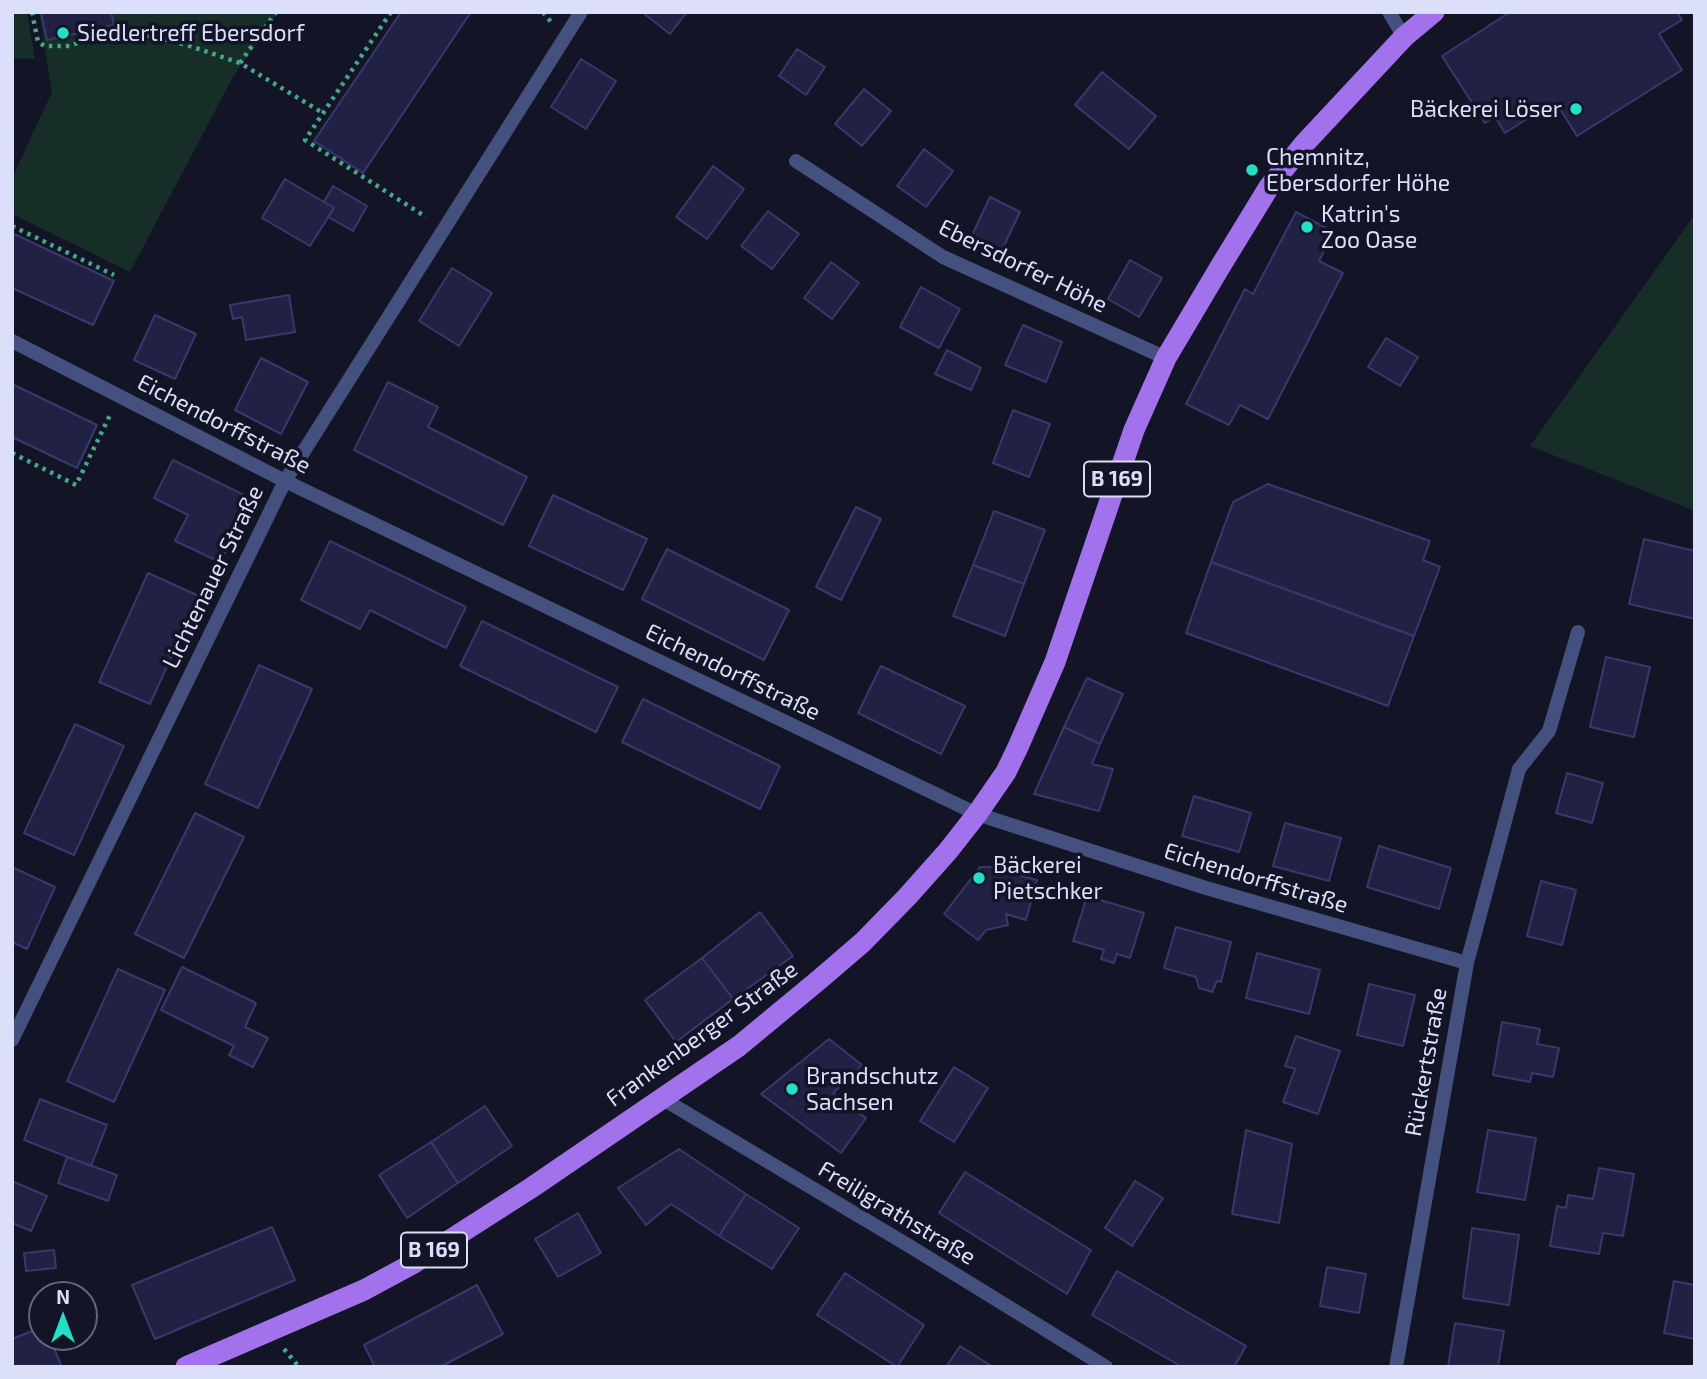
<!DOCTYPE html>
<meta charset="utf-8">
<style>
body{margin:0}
#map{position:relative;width:1707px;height:1379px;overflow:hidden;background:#131425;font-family:"Exo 2",sans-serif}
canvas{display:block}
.frame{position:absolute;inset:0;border:14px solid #dcdffa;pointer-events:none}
.north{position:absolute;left:28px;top:1281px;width:70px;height:70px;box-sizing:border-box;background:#131425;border:2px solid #63657a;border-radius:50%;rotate:0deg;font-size:19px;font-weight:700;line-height:28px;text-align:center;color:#dcdffa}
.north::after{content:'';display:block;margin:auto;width:24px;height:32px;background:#22e0c6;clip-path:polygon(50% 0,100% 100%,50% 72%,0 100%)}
</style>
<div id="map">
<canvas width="1707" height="1379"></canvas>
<div class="frame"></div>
<div class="north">N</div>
</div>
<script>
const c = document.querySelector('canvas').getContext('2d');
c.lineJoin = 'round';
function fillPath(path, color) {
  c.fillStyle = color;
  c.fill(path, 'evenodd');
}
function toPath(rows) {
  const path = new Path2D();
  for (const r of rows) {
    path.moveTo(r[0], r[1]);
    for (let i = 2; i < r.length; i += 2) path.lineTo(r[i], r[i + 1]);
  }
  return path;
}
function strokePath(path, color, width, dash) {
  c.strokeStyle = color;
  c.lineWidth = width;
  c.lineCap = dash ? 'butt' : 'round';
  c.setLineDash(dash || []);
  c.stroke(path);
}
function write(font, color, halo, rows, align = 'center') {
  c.font = font + ' "Exo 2",sans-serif';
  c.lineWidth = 7;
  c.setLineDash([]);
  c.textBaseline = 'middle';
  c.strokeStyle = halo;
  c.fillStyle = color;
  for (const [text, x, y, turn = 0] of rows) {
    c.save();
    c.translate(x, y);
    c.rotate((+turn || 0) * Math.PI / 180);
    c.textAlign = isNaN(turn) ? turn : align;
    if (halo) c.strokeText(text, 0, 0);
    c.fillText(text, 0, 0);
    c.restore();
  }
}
const green = toPath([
 [12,12,27,12,35,59,12,58],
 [39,12,278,12,234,75,130,272,12,214,12,178,52,92],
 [1695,214,1695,511,1530,446]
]);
const building = toPath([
 [41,12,111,12,114,25,47,40,41,12],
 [401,12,471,12,363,173,314,141,401,12],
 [642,12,687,12,670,34,642,12],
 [1510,12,1677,12,1682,20,1659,34,1682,70,1577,136,1555,101,1505,133,1495,117,1485,123,1442,56,1510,12],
 [797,49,825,67,806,95,779,76,797,49],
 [581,59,616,81,586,129,551,107,581,59],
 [1102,72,1156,116,1129,149,1075,105,1102,72],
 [864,89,891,111,862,146,835,124,864,89],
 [924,149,953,171,926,207,897,186,924,149],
 [713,166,744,189,707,239,676,217,713,166],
 [285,179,334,208,310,246,262,218,285,179],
 [333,186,367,206,353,231,328,217,334,208,324,202,333,186],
 [990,197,1020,212,1002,250,972,235,990,197],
 [768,211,799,234,772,269,741,246,768,211],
 [1296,212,1334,232,1319,261,1343,273,1268,419,1240,405,1229,425,1186,404,1245,289,1253,294,1296,212],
 [12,233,114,281,93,325,12,288,12,233],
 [1130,260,1162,278,1139,317,1108,299,1130,260],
 [831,262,859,283,832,319,804,298,831,262],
 [452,268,492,293,459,346,419,321,452,268],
 [921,287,960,309,939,348,900,327,921,287],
 [289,295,295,332,246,340,242,317,233,319,230,305,289,295],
 [155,315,196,334,175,379,134,360,155,315],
 [1023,325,1062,342,1046,382,1005,365,1023,325],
 [1386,338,1418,357,1400,386,1368,367,1386,338],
 [947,350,981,368,971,390,935,374,947,350],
 [261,358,308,382,281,434,235,410,261,358],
 [388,382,438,407,428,427,527,477,503,525,354,450,388,382],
 [12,384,97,425,77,468,12,437,12,384],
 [1013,410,1050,424,1029,477,993,463,1013,410],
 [173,460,252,499,220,562,175,541,188,515,154,498,173,460],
 [1268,484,1430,541,1423,560,1440,567,1414,636,1211,562,1233,502,1268,484],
 [553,495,647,539,623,590,529,546,553,495],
 [856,507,881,519,841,600,816,587,856,507],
 [994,511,1045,530,1024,584,973,565,994,511],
 [1644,539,1695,551,1695,619,1629,604,1644,539],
 [330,541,466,607,446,648,370,610,360,629,301,600,330,541],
 [667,549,789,610,764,660,642,599,667,549],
 [1211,562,1414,636,1388,706,1186,633,1211,562],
 [973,565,1024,584,1005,636,953,616,973,565],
 [148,573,199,596,150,704,99,682,148,573],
 [482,621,618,687,596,732,460,666,482,621],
 [1606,657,1650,667,1634,737,1590,727,1606,657],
 [259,665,312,689,258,808,205,784,259,665],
 [881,666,965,706,941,754,858,713,881,666],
 [1087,678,1123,694,1100,744,1064,727,1087,678],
 [643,699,780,766,760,809,622,742,643,699],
 [75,724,124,746,74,855,24,833,75,724],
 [1064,727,1100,744,1092,764,1113,769,1099,811,1034,794,1064,727],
 [1567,773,1603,783,1592,823,1556,813,1567,773],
 [1194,796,1251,813,1239,852,1182,836,1194,796],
 [195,813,244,837,184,958,135,934,195,813],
 [1285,823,1341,838,1329,881,1273,866,1285,823],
 [1379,846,1451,868,1439,909,1367,887,1379,846],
 [12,867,55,887,27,949,12,942,12,867],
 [980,867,990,867,1037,880,1026,920,1006,914,1008,925,986,930,978,940,944,914,980,867],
 [1541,881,1576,890,1562,945,1527,936,1541,881],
 [1087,896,1144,913,1130,958,1117,954,1114,963,1101,959,1104,950,1073,941,1087,896],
 [760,912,793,956,733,999,702,958,760,912],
 [1176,927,1231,942,1221,982,1217,981,1212,992,1199,988,1196,977,1164,968,1176,927],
 [1257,953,1320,970,1309,1014,1246,998,1257,953],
 [702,958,733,999,676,1042,645,1000,702,958],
 [182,967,256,1003,245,1027,268,1038,253,1067,229,1055,234,1046,161,1010,182,967],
 [118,969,165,990,114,1102,67,1081,118,969],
 [1369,984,1415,995,1403,1046,1357,1035,1369,984],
 [1502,1022,1540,1029,1537,1044,1559,1048,1553,1077,1532,1073,1530,1082,1493,1075,1502,1022],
 [1296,1036,1340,1051,1318,1114,1283,1102,1295,1069,1285,1066,1296,1036],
 [829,1039,862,1065,833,1093,866,1118,841,1153,761,1094,829,1039],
 [954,1067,988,1088,954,1142,920,1121,954,1067],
 [40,1099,107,1125,91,1166,24,1140,40,1099],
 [485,1106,512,1146,458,1183,431,1142,485,1106],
 [1246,1130,1292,1144,1279,1223,1232,1214,1246,1130],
 [1488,1130,1536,1138,1525,1200,1477,1192,1488,1130],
 [431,1142,458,1183,407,1218,379,1175,431,1142],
 [679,1149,746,1194,719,1236,671,1204,646,1225,618,1188,679,1149],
 [67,1157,117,1175,108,1201,58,1183,67,1157],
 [1599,1168,1634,1174,1623,1236,1603,1233,1599,1254,1550,1246,1557,1206,1566,1208,1568,1195,1593,1199,1599,1168],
 [965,1172,1091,1250,1067,1294,939,1213,965,1172],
 [12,1181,47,1196,31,1231,12,1223,12,1181],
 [1135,1181,1163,1198,1132,1246,1105,1228,1135,1181],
 [746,1194,799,1228,772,1269,719,1236,746,1194],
 [578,1213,601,1253,558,1277,535,1239,578,1213],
 [272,1227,295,1280,155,1339,132,1285,272,1227],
 [1472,1228,1519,1235,1509,1305,1463,1298,1472,1228],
 [54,1250,56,1268,26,1271,24,1253,54,1250],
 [1327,1267,1366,1274,1359,1313,1320,1306,1327,1267],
 [1117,1271,1246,1346,1234,1367,1182,1367,1092,1315,1117,1271],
 [845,1273,924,1325,897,1367,817,1315,845,1273],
 [1674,1281,1695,1285,1695,1339,1664,1333,1674,1281],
 [477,1285,503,1334,440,1367,375,1367,364,1345,477,1285],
 [1455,1323,1504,1331,1498,1367,1448,1367,1455,1323],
 [42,1327,42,1337,49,1337,62,1367,12,1367,12,1339,42,1327],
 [960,1346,993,1367,946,1367,960,1346]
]);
const path = toPath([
 [32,12,38,42,45,46,70,46,108,30,119,29,187,45,240,63,323,113],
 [391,12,305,140,426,217],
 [543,12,551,22],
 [240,63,276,12],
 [12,226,114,275],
 [12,453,76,485,110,415],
 [284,1349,299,1367]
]);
const lane = toPath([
 [1519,769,1549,731,1578,632]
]);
const street = toPath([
 [1389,12,1404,37],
 [796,161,943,257,1166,358],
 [12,341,285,481,977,814,1206,888,1467,963],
 [12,1040,285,481,581,12],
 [663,1099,911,1247,1106,1367],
 [1396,1367,1467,963,1519,769]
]);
const primary = toPath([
 [186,1367,364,1290,414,1263,531,1188,739,1046,820,979,863,942,907,897,948,851,977,814,1006,772,1018,747,1055,662,1134,430,1166,358,1220,267,1269,187,1305,143,1404,37,1434,12]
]);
const markers = [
 [63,33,7,"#22e0c6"],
 [1576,109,7,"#22e0c6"],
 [1252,170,7,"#22e0c6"],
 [1307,227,7,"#22e0c6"],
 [979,878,7,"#22e0c6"],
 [792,1089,7,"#22e0c6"]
];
const shields = [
 [1117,479,66],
 [434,1250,66]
];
const shieldNames = [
 ["B 169",1117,479],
 ["B 169",434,1250]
];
const poiNames = [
 ["Siedlertreff Ebersdorf",77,33],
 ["Bäckerei Löser",1562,109,"right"],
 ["Chemnitz,",1266,157],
 ["Ebersdorfer Höhe",1266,183],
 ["Katrin's",1321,214],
 ["Zoo Oase",1321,240],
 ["Bäckerei",993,865],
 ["Pietschker",993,891],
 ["Brandschutz",806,1076],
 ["Sachsen",806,1102]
];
const streetNames = [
 ["Ebersdorfer Höhe",1023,266,26],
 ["Eichendorffstraße",224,424,27],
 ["Lichtenauer Straße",213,577,-64],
 ["Eichendorffstraße",733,672,26],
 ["Eichendorffstraße",1256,878,17],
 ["Frankenberger Straße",702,1034,-36],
 ["Rückertstraße",1426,1062,-80],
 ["Freiligrathstraße",897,1213,31]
];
fillPath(green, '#172e28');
fillPath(building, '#212243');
strokePath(building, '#37396c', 2);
strokePath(path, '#41a98a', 4.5, [3.5, 5]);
strokePath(lane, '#44507e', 14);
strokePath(street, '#44507e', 14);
strokePath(primary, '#a172eb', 21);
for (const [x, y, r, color] of markers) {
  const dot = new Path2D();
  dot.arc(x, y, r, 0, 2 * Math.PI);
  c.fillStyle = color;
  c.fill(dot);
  strokePath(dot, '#131425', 2.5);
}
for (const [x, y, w] of shields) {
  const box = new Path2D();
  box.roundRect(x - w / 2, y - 17.5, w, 35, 5);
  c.fillStyle = '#131425';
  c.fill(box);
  strokePath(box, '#dcdffa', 2);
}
write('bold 21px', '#dcdffa', null, shieldNames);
write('23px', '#dcdffa', '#131425', poiNames, 'left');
write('23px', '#dcdffa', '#131425', streetNames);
</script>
